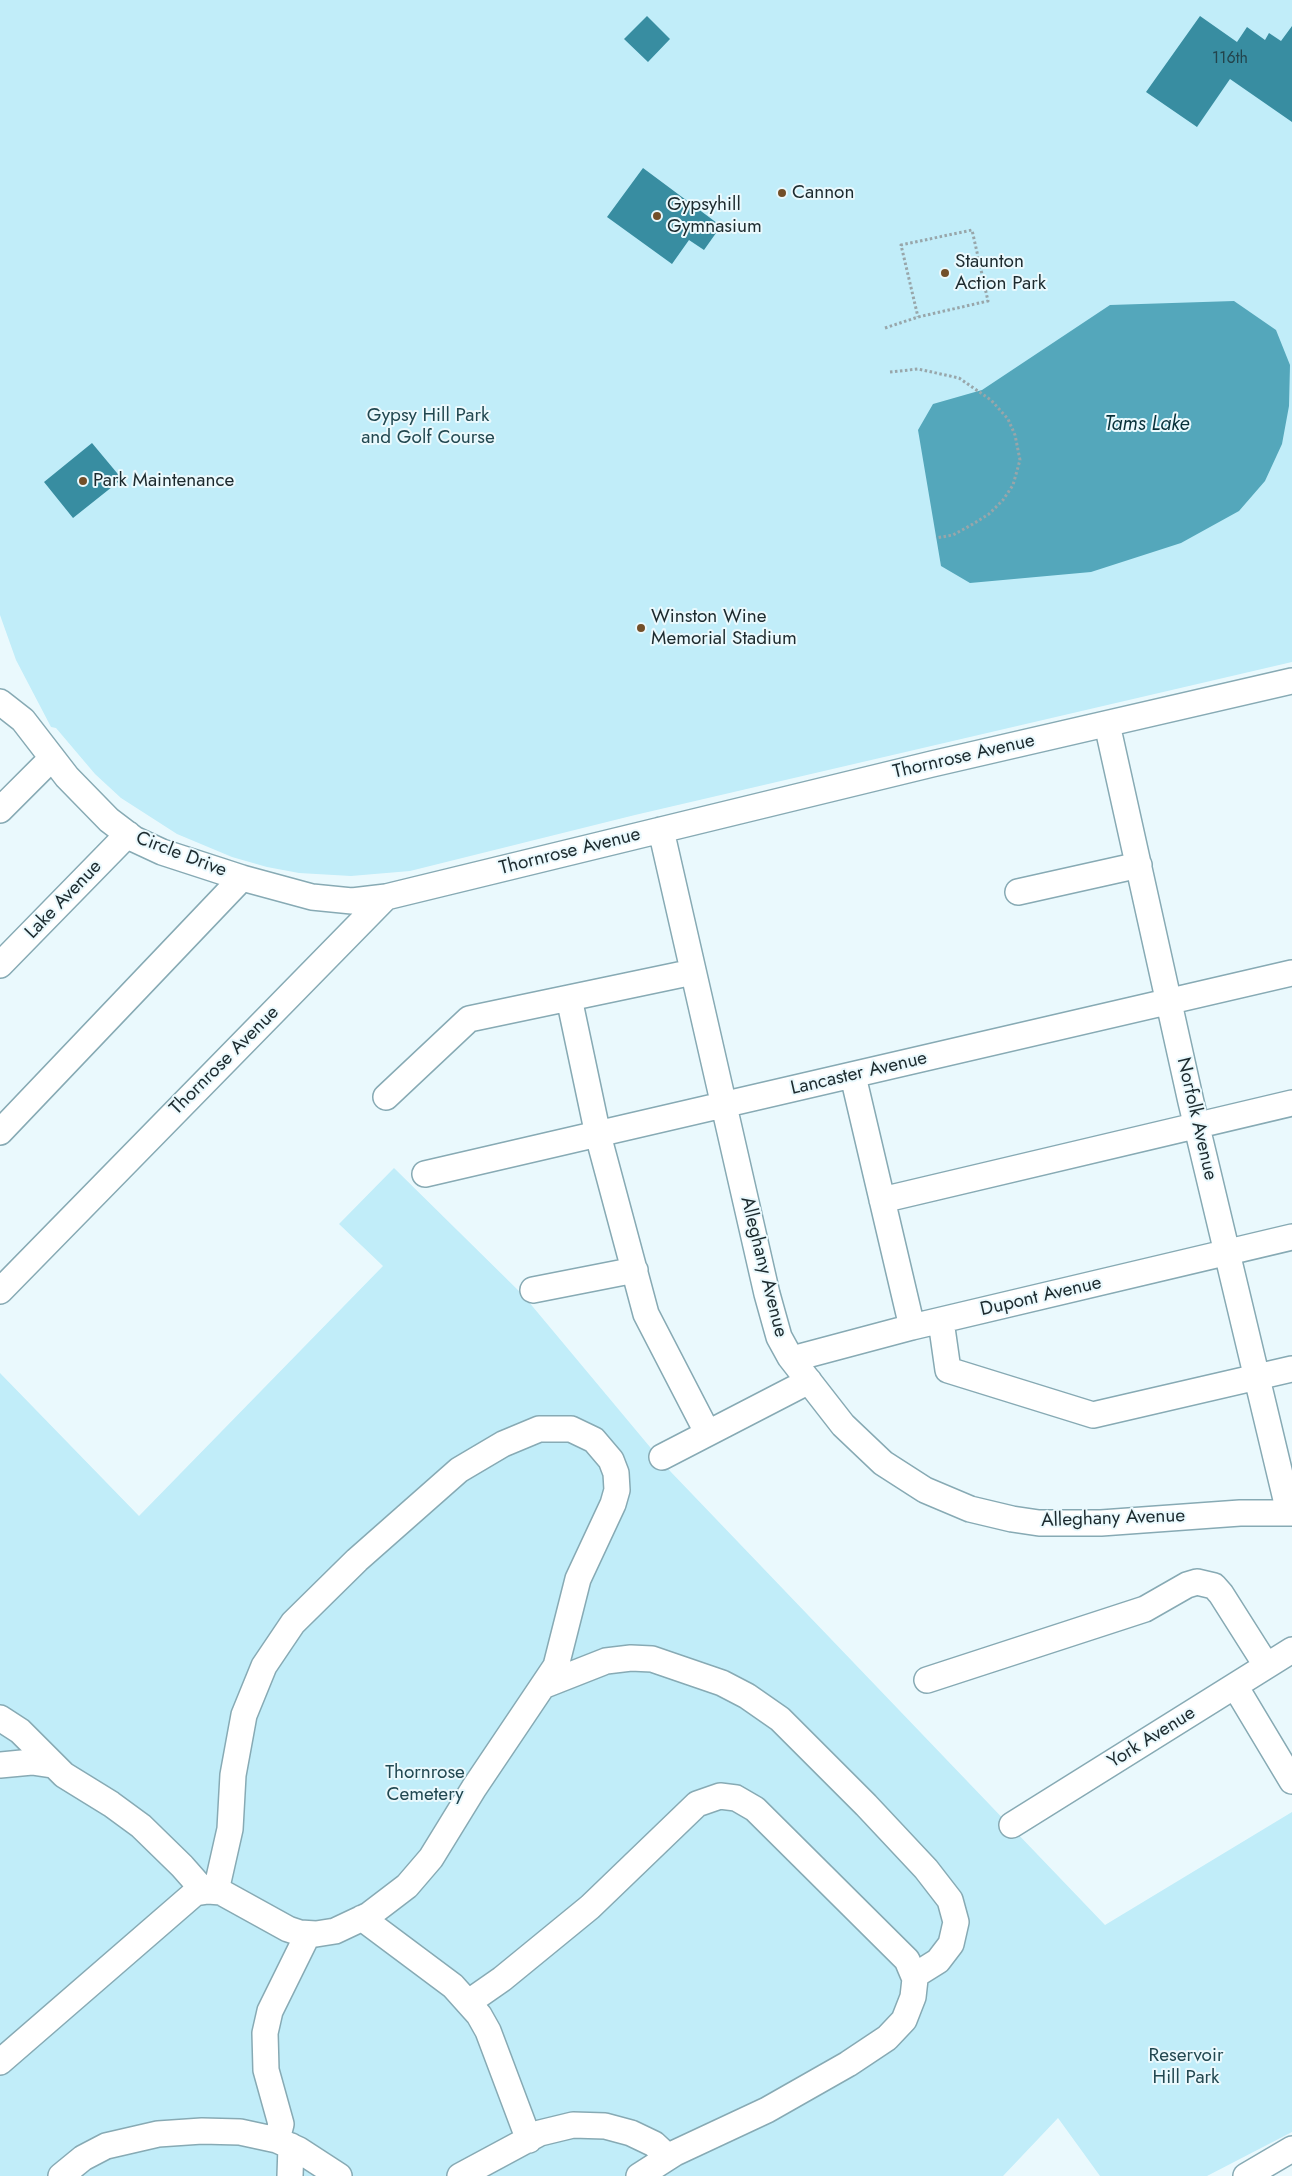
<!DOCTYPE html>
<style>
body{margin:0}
canvas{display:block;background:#eaf9fd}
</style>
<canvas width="1292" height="2176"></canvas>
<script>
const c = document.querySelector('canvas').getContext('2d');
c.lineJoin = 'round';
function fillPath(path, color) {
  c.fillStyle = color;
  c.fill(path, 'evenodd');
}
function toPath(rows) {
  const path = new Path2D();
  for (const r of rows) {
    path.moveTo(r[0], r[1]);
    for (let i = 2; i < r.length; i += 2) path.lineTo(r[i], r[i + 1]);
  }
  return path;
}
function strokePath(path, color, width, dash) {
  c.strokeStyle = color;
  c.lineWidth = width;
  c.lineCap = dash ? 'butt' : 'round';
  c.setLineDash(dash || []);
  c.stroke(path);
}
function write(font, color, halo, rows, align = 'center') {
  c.font = font + ' Jost,sans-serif';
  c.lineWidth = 4;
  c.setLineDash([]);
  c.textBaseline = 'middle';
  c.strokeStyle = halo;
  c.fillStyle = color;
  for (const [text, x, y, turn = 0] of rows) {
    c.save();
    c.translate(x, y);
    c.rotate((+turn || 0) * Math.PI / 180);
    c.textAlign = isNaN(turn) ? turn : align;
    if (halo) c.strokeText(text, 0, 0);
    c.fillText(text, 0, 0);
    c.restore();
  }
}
const green = toPath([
 [0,0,1292,0,1292,662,635,815,410,871,351,876,299,873,267,867,232,857,177,834,121,798,95,774,56,728,51,727,16,660,0,615],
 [394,1168,523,1295,670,1471,1105,1925,1292,1812,1292,2132,1207,2176,1100,2176,1058,2118,1003,2176,0,2176,0,1373,139,1516,383,1266,339,1224]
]);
const water = toPath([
 [1234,301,1276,330,1290,365,1289,406,1282,444,1265,481,1239,511,1181,543,1091,572,970,583,941,566,918,430,933,404,982,390,1110,305]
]);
const building = toPath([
 [647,16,670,39,648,62,624,39],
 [1200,16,1237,42,1247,27,1265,40,1269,33,1281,41,1292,26,1292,122,1230,79,1197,127,1146,92],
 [643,168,721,226,704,250,689,240,672,264,607,217],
 [92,443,122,479,73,518,44,482]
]);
const path = toPath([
 [885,328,918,317,988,301,972,230,901,245,918,317],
 [890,372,918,369,959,378,991,400,1008,419,1015,435,1020,460,1013,485,1003,500,989,514,973,524,953,535,936,538]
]);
const minor = toPath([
 [0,702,23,720,67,777,109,820,134,839,162,852,242,878,312,897,352,901,386,897,932,764,1292,681],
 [1107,724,1191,1102,1289,1512],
 [0,810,51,759],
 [661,830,767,1294,779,1337,790,1357,843,1425,883,1463,925,1490,970,1509,1012,1519,1039,1523,1101,1523,1240,1513,1292,1513],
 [1018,892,1139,865],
 [0,965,128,834],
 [569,998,598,1135,646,1314,707,1432],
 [853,1076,912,1327],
 [386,1097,469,1019,693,972],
 [0,1132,242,878],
 [425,1174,1292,973],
 [882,1200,1292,1103],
 [533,1290,635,1270],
 [0,1291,386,897],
 [941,1321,948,1370,1093,1415,1292,1369],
 [792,1359,912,1327,1292,1237],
 [662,1457,809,1381],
 [927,1680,1145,1609,1187,1585,1197,1582,1214,1586,1221,1594,1266,1665],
 [545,1685,606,1661,631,1658,652,1659,722,1683,747,1696,780,1719,866,1805,926,1869,950,1900,956,1922,951,1944,938,1961,914,1976],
 [1235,1686,1292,1781],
 [0,1718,20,1731,64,1775,111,1804,141,1826,182,1866,204,1891],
 [0,1765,32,1762,52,1765],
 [1012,1825,1292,1650],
 [362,1918,453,1986,479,2015,488,2031,529,2140],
 [469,2002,502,1979,590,1907,697,1804,720,1796,736,1798,755,1809,907,1960,915,1979,913,1997,904,2020,887,2038,848,2064,767,2110,675,2153,639,2176],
 [0,2062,195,1893,208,1891,221,1892,288,1929,300,1933,316,1934,335,1931,369,1915,407,1886,431,1858,474,1788,556,1666,578,1579,613,1504,617,1490,616,1473,611,1460,594,1440,571,1429,539,1429,503,1444,459,1470,357,1560,293,1623,264,1666,244,1715,233,1775,230,1829,216,1891],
 [277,2140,281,2124,266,2070,265,2033,270,2011,308,1934],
 [61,2176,83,2158,106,2146,158,2134,202,2131,240,2132,277,2140,299,2150,339,2176],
 [290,2176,291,2146],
 [460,2176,540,2133,573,2125,605,2126,631,2133,654,2144,668,2157],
 [1246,2176,1292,2149]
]);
const markers = [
 [782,193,5,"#734f29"],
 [657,216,5,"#734f29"],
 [945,273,5,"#734f29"],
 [83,481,5,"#734f29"],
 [641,628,5,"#734f29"]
];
const numberNames = [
 ["116th",1230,59]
];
const poiNames = [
 ["Cannon",792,193],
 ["Gypsyhill",667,205],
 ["Gymnasium",667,227],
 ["Staunton",955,262],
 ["Action Park",955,284],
 ["Park Maintenance",93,481],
 ["Winston Wine",651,617],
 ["Memorial Stadium",651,639]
];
const parkNames = [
 ["Gypsy Hill Park",428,416],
 ["and Golf Course",428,438],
 ["Thornrose",425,1773],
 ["Cemetery",425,1795],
 ["Reservoir",1186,2056],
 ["Hill Park",1186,2078]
];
const streetNames = [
 ["Thornrose Avenue",964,757,-13],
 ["Thornrose Avenue",570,852,-14],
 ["Circle Drive",181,855,21],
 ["Lake Avenue",64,900,-46],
 ["Thornrose Avenue",225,1061,-45],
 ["Lancaster Avenue",859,1074,-13],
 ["Norfolk Avenue",1196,1119,77],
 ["Alleghany Avenue",763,1267,76],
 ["Dupont Avenue",1041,1297,-13],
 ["Alleghany Avenue",1113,1519,-2],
 ["York Avenue",1152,1738,-32]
];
const waterNames = [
 ["Tams Lake",1147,425]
];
fillPath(green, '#c1edf9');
fillPath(water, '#54a7bb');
fillPath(building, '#388da1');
strokePath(minor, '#87aab4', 28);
strokePath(path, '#98a6aa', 3, [2.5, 2.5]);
strokePath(minor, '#fff', 25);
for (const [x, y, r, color] of markers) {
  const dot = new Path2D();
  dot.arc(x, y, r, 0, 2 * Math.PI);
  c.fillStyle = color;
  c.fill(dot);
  strokePath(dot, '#eaf9fd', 2);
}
write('16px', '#23434b', null, numberNames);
write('19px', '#1c2a2e', '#eaf9fd', poiNames, 'left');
write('19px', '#224851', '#eaf9fd', parkNames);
write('19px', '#1c2a2e', '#eaf9fd', streetNames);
write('italic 20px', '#08313a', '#eaf9fd', waterNames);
</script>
